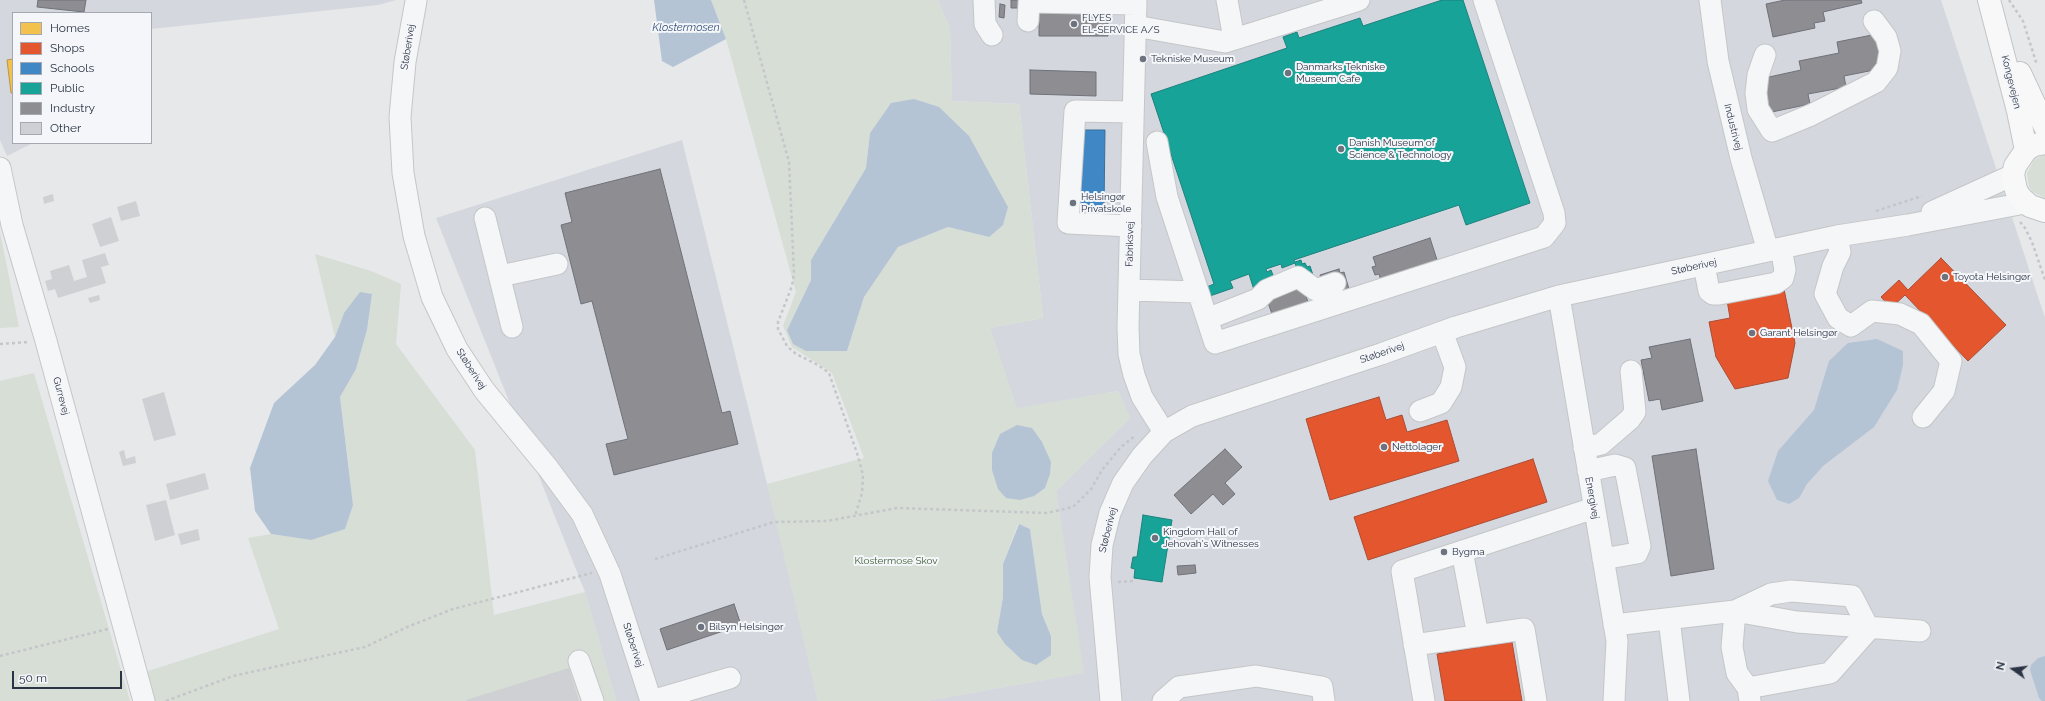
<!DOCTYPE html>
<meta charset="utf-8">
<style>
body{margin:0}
#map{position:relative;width:2045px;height:701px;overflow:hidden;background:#e6e8ea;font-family:Raleway,sans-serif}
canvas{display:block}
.legend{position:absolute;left:12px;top:12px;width:140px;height:132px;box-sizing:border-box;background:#f4f6f9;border:1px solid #a4a8b1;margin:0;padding:5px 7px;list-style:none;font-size:12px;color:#2b3445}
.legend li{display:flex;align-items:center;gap:8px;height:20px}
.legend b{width:20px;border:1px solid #a4a8b1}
.north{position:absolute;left:1993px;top:649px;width:40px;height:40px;-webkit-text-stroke:3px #f4f6f9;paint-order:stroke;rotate:284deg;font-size:11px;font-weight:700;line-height:16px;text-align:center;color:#2b3445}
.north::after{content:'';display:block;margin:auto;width:14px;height:18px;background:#2b3445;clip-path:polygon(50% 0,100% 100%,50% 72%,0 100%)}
.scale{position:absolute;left:12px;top:671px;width:110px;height:18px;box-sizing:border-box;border:2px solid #2b3445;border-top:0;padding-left:5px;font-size:12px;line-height:14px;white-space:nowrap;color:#2b3445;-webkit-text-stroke:3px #f4f6f9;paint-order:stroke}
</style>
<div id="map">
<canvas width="2045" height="701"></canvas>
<ul class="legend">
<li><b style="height:11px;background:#f2c14e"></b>Homes</li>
<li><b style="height:11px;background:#e4572e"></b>Shops</li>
<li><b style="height:11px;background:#3f88c5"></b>Schools</li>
<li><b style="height:11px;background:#17a398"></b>Public</li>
<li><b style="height:11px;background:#8d8d92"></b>Industry</li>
<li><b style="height:11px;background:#ced0d3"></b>Other</li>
</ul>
<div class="north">N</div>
<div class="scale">50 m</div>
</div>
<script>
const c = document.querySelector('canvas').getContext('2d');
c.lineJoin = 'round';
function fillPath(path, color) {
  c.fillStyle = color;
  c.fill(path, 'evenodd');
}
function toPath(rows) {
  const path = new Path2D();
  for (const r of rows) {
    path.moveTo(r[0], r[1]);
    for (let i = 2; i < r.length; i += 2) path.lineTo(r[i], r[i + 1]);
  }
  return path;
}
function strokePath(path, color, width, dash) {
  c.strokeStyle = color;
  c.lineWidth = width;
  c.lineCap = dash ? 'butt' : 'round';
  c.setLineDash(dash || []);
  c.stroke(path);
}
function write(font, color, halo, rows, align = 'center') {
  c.font = font + ' Raleway,sans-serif';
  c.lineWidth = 4;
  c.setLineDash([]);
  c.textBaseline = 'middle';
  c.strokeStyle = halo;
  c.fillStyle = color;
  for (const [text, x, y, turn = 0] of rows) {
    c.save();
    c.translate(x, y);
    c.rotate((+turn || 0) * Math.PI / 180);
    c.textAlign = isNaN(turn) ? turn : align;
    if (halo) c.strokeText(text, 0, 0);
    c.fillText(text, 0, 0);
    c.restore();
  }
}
const built = toPath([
 [0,0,396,0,378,5,151,29,151,13,13,13,13,143,33,143,7,156,0,140],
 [938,0,1941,0,2045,318,2045,701,926,701,1083,673,1056,491,1130,418,1118,391,1017,409,990,328,1043,318,1019,104,952,101,950,29],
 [682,140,779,532,818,701,616,701,585,592,436,218]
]);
const green = toPath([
 [711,0,938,0,950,29,952,101,1019,104,1043,318,990,328,1017,408,1118,391,1130,418,1056,491,1084,673,926,701,818,701,767,484,864,458,832,373,792,347,783,326,796,292,726,39],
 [891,103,989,237,948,227,898,247,864,297,847,351,787,330,811,280,811,260,866,168,870,133],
 [1018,524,1030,529,1042,614,1051,636,997,632,1003,597,1003,564],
 [2045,154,2045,198,2033,192,2029,187,2027,173,2034,160],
 [0,232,19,327,0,328],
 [315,254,371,271,401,284,396,344,475,450,494,615,585,592,616,701,150,701,142,673,279,629,248,538,271,534,311,540,353,505,340,397,356,369,367,330,372,294,344,313,335,337],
 [34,373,130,701,0,701,0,381]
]);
const water = toPath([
 [654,0,711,0,726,39,673,67,662,61],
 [914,99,939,107,969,136,1008,207,1003,225,989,237,948,227,898,247,864,297,847,351,806,351,793,344,787,330,811,280,811,260,866,168,870,133,891,103],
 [360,292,372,294,367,330,356,369,340,397,353,505,345,529,311,540,271,534,255,511,250,468,274,403,315,365,335,337,344,313],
 [1877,339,1903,351,1903,365,1897,390,1874,427,1823,466,1807,484,1799,498,1789,504,1777,500,1768,481,1778,451,1814,410,1829,361,1848,343],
 [1017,425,1032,428,1042,442,1051,462,1050,474,1045,488,1034,496,1020,500,1006,498,998,489,992,470,992,453,1000,434],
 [1019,524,1030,529,1042,614,1051,636,1051,655,1036,665,1022,660,1005,644,997,632,1003,597,1003,564],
 [2045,656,2045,701,2042,701,2039,698,2030,670,2031,665,2038,658]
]);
const homes = toPath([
 [13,59,13,93,11,93,7,60,13,59]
]);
const shops = toPath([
 [1941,258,2006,325,1968,361,1905,295,1891,308,1881,297,1899,280,1908,290,1941,258],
 [1784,289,1795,343,1788,378,1735,389,1716,357,1709,322,1730,318,1727,300,1784,289],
 [1379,397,1386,420,1402,415,1407,432,1447,420,1459,461,1330,500,1306,419,1379,397],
 [1533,459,1547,502,1368,560,1354,517,1533,459],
 [1512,642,1522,701,1445,701,1437,654,1512,642]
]);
const schools = toPath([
 [1076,130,1105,130,1104,208,1075,209,1076,130]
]);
const public = toPath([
 [1442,0,1463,0,1530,203,1466,225,1459,205,1294,260,1295,262,1301,260,1302,264,1305,263,1307,267,1310,266,1314,278,1298,272,1295,263,1282,268,1281,264,1266,269,1267,272,1271,270,1276,283,1254,290,1249,274,1230,281,1233,288,1207,297,1204,288,1214,284,1151,94,1287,48,1283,37,1297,32,1299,38,1360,18,1363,26,1442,0],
 [1143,515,1172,520,1162,582,1134,578,1135,569,1131,568,1133,557,1137,557,1143,515]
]);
const industry = toPath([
 [38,0,86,0,84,12,37,7,38,0],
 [1011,0,1021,0,1021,8,1011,8,1011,0],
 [1785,0,1861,0,1862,3,1823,12,1825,21,1814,23,1815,28,1773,37,1766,4,1785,0],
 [1000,4,1005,5,1004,18,999,17,1000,4],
 [1108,11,1108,36,1039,36,1039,12,1108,11],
 [1877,34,1884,68,1844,76,1846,87,1808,94,1810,104,1767,113,1760,79,1801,70,1799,61,1839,53,1837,42,1877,34],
 [1030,70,1096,72,1096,96,1030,94,1030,70],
 [660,169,722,413,730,411,738,444,614,475,606,444,628,439,592,301,581,304,561,225,572,222,565,193,660,169],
 [1430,238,1438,263,1381,281,1379,274,1375,275,1372,267,1376,266,1373,257,1430,238],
 [1339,269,1340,273,1344,272,1349,289,1314,304,1312,299,1344,289,1339,274,1321,280,1320,275,1339,269],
 [1298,286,1303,288,1308,302,1272,314,1266,297,1298,286],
 [1690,339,1703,401,1662,410,1660,399,1649,401,1641,360,1652,358,1649,347,1690,339],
 [1225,449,1242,467,1225,483,1235,494,1223,505,1213,494,1191,514,1174,495,1225,449],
 [1696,449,1714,569,1671,576,1652,456,1696,449],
 [1195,565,1196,573,1178,575,1177,566,1195,565],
 [734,604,741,625,667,650,660,629,734,604]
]);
const building = toPath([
 [53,194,54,201,44,204,43,197],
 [136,201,140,216,121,221,117,207],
 [111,217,119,241,100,247,92,224],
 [105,253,109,265,101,267,106,283,58,298,55,289,48,291,45,281,52,279,50,271,69,265,74,281,87,277,82,260],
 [99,295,100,300,90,303,88,298],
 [164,392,176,435,154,441,142,399],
 [124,450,126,459,135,456,136,463,123,466,119,452],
 [205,473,209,489,170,500,166,484],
 [166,500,175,535,155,541,146,505],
 [198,529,200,540,181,545,178,534],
 [569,668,579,701,467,701,466,700]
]);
const path = toPath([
 [744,0,789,162,794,273,792,286,778,322,778,329,787,346,796,354,818,365,829,373,857,453,863,475,862,493,855,516],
 [2009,0,2023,21,2037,65],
 [1876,211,1922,196],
 [2020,222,2025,228,2032,242,2045,280],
 [0,344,29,342],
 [655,559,774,522,827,521,897,508,1047,513,1073,507,1091,489,1102,470,1121,447,1136,435],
 [1118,582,1133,581],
 [0,656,108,629],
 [166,701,233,676,365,647,407,627,453,609,592,573]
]);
const minor = toPath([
 [984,0,985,24,992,35],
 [1136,0,1128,327,1129,354,1134,375,1142,397,1164,432],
 [1227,0,1234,39],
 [1710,0,1718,61,1741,158,1768,251],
 [416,1,405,62,400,117,403,173,414,236,432,297,457,349,484,390,548,468,582,514,610,574,651,701],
 [1028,21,1029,2,1136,4],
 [1135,26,1225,42,1359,0],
 [1765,55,1758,75,1756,93,1758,109,1772,131,1811,115,1876,82,1887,68,1890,51,1886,37,1874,21],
 [1157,142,1167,197,1215,343,1544,237,1555,223,1554,213,1484,0],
 [0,168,12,225,46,341,144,701],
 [1932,212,2013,175],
 [485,218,512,327],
 [1131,226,1068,223,1075,111,1133,112],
 [1837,236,1840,252,1833,266,1825,294,1838,318,1851,326,1872,311,1900,314,1921,324,1951,361,1944,391,1923,417],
 [1704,265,1709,291,1713,294,1719,294,1776,283,1783,278,1785,270,1781,248],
 [500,276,557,264],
 [1129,290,1198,292],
 [1559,296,1617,641,1614,701],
 [1207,319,1258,299,1267,290,1298,277,1316,290,1335,283],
 [1420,411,1441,403,1451,387,1455,367,1442,332],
 [1584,448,1601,444,1630,419,1635,412,1631,371],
 [1588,471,1615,465,1625,468,1640,546,1637,553,1603,559],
 [1462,551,1478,636],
 [1735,611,1771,594,1791,591,1852,596,1869,629],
 [1735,611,1732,647,1737,673,1748,688,1750,701],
 [1669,619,1679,701],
 [1614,625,1735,611,1797,622,1920,631],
 [1414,645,1524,629,1536,701],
 [579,661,593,701],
 [1748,688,1830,673,1869,629],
 [651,701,730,678],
 [1111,701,1100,577,1102,545,1110,513,1123,483,1142,456,1164,432,1192,416,1381,354,1456,327,1559,296,1837,236,1908,225,2025,203],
 [1163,701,1179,687,1256,676,1322,687,1324,701],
 [1424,701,1402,571,1594,508]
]);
const major = toPath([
 [1989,0,2018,111,2026,150],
 [2020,73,2045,127],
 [2045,143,2034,145,2026,150,2015,166,2013,175,2016,190,2020,197,2030,206,2045,211]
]);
const markers = [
 [1074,24,4,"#6c737f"],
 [1143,59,4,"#6c737f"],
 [1288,73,4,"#6c737f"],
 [1341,149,4,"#6c737f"],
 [1073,203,4,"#6c737f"],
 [1945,277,4,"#6c737f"],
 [1752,333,4,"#6c737f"],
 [1384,447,4,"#6c737f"],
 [1155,538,4,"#6c737f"],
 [1444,552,4,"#6c737f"],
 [701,627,4,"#6c737f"]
];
const poiNames = [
 ["FLYES",1082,18],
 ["EL-SERVICE A/S",1082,30],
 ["Tekniske Museum",1151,59],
 ["Danmarks Tekniske",1296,67],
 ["Museum Cafe",1296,79],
 ["Danish Museum of",1349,143],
 ["Science & Technology",1349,155],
 ["Helsingør",1081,197],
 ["Privatskole",1081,209],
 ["Toyota Helsingør",1953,277],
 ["Garant Helsingør",1760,333],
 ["Nettolager",1392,447],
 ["Kingdom Hall of",1163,532],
 ["Jehovah's Witnesses",1163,544],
 ["Bygma",1452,552],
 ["Bilsyn Helsingør",709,627]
];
const streetNames = [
 ["Støberivej",408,47,-81],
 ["Kongevejen",2011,82,76],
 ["Industrivej",1733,127,76],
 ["Fabriksvej",1130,244,-89],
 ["Støberivej",1694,267,-12],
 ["Støberivej",1382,353,-19],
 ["Støberivej",471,369,57],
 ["Gurrevej",61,396,75],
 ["Energivej",1592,498,80],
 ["Støberivej",1108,530,-76],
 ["Støberivej",633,645,72]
];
const parkNames = [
 ["Klostermose Skov",896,561]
];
const waterNames = [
 ["Klostermosen",686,28]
];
fillPath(built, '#d4d7dd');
fillPath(green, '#d6ded6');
fillPath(water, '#b4c4d5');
fillPath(homes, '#f2c14e');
strokePath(homes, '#b6974b', 1);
fillPath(shops, '#e4572e');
strokePath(shops, '#ac4c35', 1);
fillPath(schools, '#3f88c5');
strokePath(schools, '#396f9f', 1);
fillPath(public, '#17a398');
strokePath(public, '#1d827f', 1);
fillPath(industry, '#8d8d92');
strokePath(industry, '#70727b', 1);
fillPath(building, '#ced0d3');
strokePath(minor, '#c4c6c8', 23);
strokePath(major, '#c2c5c8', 24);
strokePath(path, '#c5c6ca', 2.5, [3, 3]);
strokePath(minor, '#f5f6f7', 21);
strokePath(major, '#f8f8f8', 22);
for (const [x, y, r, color] of markers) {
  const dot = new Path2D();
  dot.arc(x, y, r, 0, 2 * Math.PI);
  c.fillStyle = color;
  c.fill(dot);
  strokePath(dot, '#f4f6f9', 1.5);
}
write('10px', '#2b3445', '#f4f6f9', poiNames, 'left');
write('10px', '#2b3445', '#f4f6f9', streetNames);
write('10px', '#3f6138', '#f4f6f9', parkNames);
write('italic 11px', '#34527a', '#f4f6f9', waterNames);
</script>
